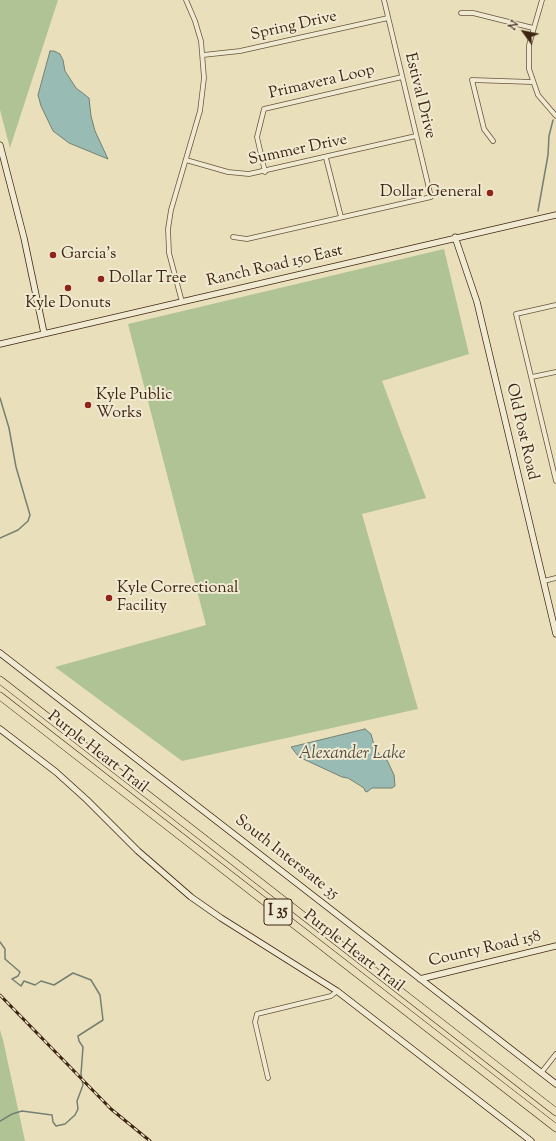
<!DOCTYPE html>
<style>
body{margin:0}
#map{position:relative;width:556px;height:1141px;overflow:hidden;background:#eadfbb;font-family:"Sorts Mill Goudy",serif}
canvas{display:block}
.north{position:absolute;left:504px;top:12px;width:40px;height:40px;-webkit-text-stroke:3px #f1ead3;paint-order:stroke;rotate:303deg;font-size:11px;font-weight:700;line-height:16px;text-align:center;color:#3e2511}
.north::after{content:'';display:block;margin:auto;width:14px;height:18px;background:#3e2511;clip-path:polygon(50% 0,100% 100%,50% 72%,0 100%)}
</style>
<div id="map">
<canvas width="556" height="1141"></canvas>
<div class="north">N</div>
</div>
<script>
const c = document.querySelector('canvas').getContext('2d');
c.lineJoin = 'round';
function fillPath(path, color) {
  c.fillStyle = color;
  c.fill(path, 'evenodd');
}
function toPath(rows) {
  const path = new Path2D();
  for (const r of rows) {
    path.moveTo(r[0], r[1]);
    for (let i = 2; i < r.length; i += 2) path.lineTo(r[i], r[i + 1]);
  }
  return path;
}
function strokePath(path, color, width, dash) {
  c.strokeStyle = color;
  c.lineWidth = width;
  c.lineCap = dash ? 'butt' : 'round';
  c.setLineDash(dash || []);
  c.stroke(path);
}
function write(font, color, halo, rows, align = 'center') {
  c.font = font + ' "Sorts Mill Goudy",serif';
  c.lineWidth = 4;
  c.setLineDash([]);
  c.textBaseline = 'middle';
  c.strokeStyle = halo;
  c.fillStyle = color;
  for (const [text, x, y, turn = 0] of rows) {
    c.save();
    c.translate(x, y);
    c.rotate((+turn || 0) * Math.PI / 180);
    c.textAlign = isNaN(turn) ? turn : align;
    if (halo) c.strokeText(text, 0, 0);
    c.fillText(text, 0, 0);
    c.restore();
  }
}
const green = toPath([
 [0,0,58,0,10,148,0,110],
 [444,249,469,354,382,381,426,498,362,514,418,709,182,761,55,667,206,625,128,324],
 [0,1030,3,1040,25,1141,0,1141]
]);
const water = toPath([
 [50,51,54,51,60,54,63,60,65,71,76,88,89,98,91,116,95,131,108,159,69,143,53,131,41,106,38,95,50,51],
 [365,729,371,734,374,745,381,758,387,760,394,775,395,786,392,788,372,788,367,792,365,791,364,788,348,778,342,777,299,757,291,747,365,729]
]);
const stream = toPath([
 [538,211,548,155,549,136,553,120],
 [0,398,9,428,16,467,30,515,28,521,18,530,0,538],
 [0,942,5,949,5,959,20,972,18,976,12,979,21,986,24,981,35,985,41,981,54,985,73,973,91,980,100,995,103,1020,78,1036,79,1041,83,1047,81,1074,83,1085,77,1101,78,1109,75,1115,65,1124,56,1126,53,1122,52,1115,22,1111,12,1114,0,1121]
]);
const street = toPath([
 [542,0,529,45,529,69,538,95,556,116],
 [461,13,473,13,533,28],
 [203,55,240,51,388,18],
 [493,141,484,129,472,80,532,82],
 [326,158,341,217],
 [186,160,228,172,249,174,416,136],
 [265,172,257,137,264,109,402,77],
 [233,237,247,239,431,197,384,0],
 [182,302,169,253,168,229,171,210,200,111,204,78,201,41,195,21,186,0],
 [556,305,516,314,556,481],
 [532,377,556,372],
 [544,581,556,578],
 [541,1073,556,1054],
 [268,1078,255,1022,257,1014,331,996,337,991]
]);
const secondary = toPath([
 [0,145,24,238,44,333],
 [455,237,477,302,556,634],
 [0,344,556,215],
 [0,653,556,1084],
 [0,729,56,772,87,800,138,851,191,897,221,918,337,991,531,1141],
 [420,979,556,946]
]);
const highway = toPath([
 [0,680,556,1112],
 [0,696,556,1128]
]);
const rail = toPath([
 [0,995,111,1109,150,1141]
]);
const markers = [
 [490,193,4,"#8f2418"],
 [53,255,4,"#8f2418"],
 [101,279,4,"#8f2418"],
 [68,288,4,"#8f2418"],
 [88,405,4,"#8f2418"],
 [109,598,4,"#8f2418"]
];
const shields = [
 [278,912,28]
];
const shieldNames = [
 ["I 35",278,912]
];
const streetNames = [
 ["Spring Drive",294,27,-13],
 ["Primavera Loop",322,83,-13],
 ["Estival Drive",419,96,76],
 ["Summer Drive",298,151,-12],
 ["Ranch Road 150 East",275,267,-13],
 ["Old Post Road",521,432,77],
 ["Purple Heart Trail",97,753,38],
 ["South Interstate 35",286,858,38],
 ["County Road 158",485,950,-13],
 ["Purple Heart Trail",353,952,38]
];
const poiNames = [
 ["Dollar General",482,193,"right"],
 ["Garcia's",61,255],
 ["Dollar Tree",109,279],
 ["Kyle Donuts",68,304,"center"],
 ["Kyle Public",96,396],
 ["Works",96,414],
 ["Kyle Correctional",117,589],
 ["Facility",117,607]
];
const waterNames = [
 ["Alexander Lake",352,755]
];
fillPath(green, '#b0c395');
fillPath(water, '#98bcb4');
strokePath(water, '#748073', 1);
strokePath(stream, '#748073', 1.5);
strokePath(street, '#69543c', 5.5);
strokePath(secondary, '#3e2511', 7);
strokePath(highway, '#3e2511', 8);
strokePath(street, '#f1ead3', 4);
strokePath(secondary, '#f1ead3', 5.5);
strokePath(highway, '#eadfbb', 7);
strokePath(rail, '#3e2511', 3);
strokePath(rail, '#f1ead3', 1.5, [4.5]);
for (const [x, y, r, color] of markers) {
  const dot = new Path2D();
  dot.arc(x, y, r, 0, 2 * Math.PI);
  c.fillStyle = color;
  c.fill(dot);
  strokePath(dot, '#f1ead3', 1.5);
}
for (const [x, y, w] of shields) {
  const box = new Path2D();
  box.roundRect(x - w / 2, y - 13, w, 26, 3);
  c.fillStyle = '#f1ead3';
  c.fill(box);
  strokePath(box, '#3e2511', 1);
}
write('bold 15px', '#3e2511', null, shieldNames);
write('16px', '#3e2511', '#f1ead3', streetNames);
write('16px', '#3e2511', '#f1ead3', poiNames, 'left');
write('italic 17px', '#544b3a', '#f1ead3', waterNames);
</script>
